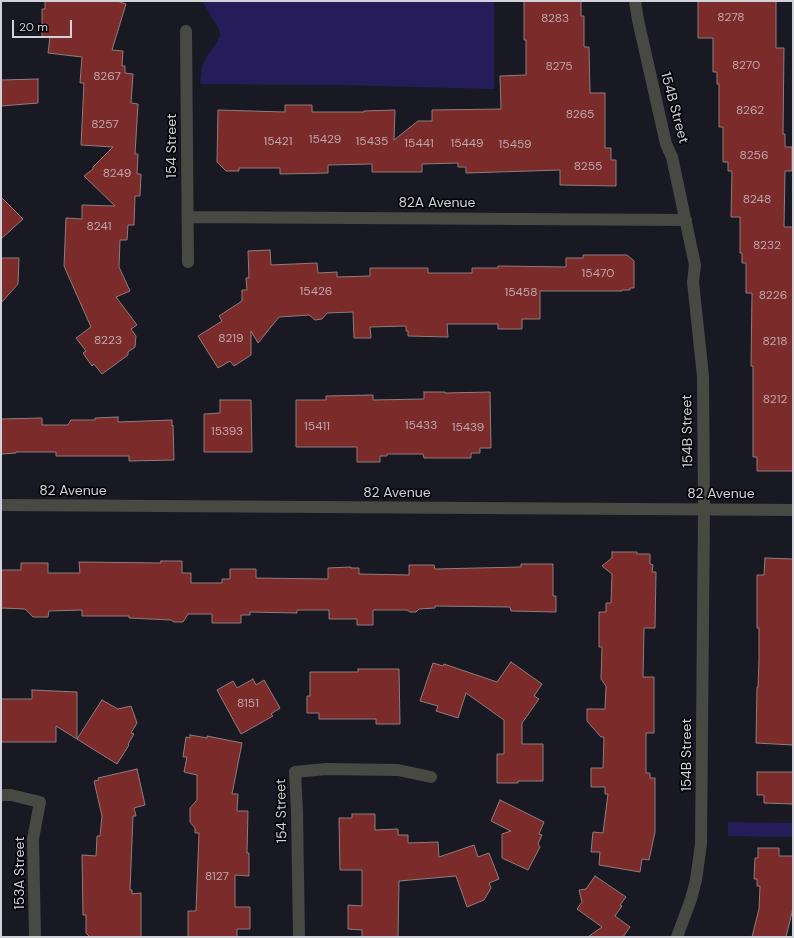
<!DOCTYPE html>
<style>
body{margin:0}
#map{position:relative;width:794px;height:938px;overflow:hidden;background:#191924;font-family:"DM Sans",sans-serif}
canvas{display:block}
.frame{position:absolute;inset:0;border:2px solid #d1d1d9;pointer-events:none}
.scale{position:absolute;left:12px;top:20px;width:60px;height:18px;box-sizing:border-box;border:2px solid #d1d1d9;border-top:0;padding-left:5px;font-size:12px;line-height:14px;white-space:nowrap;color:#d1d1d9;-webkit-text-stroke:3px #050509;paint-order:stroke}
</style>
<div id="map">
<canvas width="794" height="938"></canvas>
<div class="frame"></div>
<div class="scale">20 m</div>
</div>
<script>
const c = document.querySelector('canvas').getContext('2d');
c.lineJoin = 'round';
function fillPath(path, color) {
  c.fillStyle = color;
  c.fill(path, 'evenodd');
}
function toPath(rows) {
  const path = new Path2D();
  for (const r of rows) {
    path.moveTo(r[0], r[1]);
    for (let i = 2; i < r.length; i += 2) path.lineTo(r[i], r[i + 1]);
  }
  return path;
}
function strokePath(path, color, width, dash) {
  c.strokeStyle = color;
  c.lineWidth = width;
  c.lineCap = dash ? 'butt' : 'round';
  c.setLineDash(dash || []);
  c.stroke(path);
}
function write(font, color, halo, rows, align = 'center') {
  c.font = font + ' "DM Sans",sans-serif';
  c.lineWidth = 3.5;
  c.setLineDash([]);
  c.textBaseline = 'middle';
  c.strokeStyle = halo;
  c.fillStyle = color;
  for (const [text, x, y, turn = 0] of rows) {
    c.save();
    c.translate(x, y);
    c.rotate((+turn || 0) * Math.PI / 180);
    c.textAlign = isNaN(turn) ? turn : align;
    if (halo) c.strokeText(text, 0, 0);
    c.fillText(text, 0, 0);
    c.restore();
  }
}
const green = toPath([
 [202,1,494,1,494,89,338,85,200,84,202,67,208,54,215,46,220,36,219,29],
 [728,822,793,823,793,837,728,836]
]);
const building = toPath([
 [45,1,117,1,126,4,112,50,123,51,122,66,125,66,125,73,133,74,131,103,138,104,135,154,138,154,137,174,141,174,140,196,135,196,134,225,128,225,127,240,120,240,119,267,130,291,116,297,137,325,131,329,136,336,135,347,128,352,128,355,102,374,94,364,92,366,83,353,86,351,76,338,91,327,64,266,66,218,82,219,82,205,115,206,84,176,93,169,93,167,113,147,81,145,84,83,80,83,82,57,48,53,50,37,42,37,42,9,45,9,45,1],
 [524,1,581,1,581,16,584,16,584,47,589,47,590,93,605,93,605,148,611,148,611,160,616,160,616,186,560,185,560,170,466,173,466,167,458,167,458,163,422,164,422,172,372,172,372,164,328,165,328,173,280,174,280,168,239,168,239,171,226,171,217,162,218,110,285,112,285,105,312,105,312,112,364,112,364,111,395,110,394,140,418,121,432,121,432,110,501,109,500,76,526,75,526,40,524,40,524,1],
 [698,1,776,1,776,48,784,48,783,134,785,134,785,147,792,147,792,171,785,171,784,227,793,227,793,471,757,471,757,457,753,457,753,366,751,366,752,293,746,293,746,263,742,263,742,253,740,253,740,217,731,217,732,171,728,171,728,162,723,162,723,127,719,127,719,84,717,84,717,72,713,72,713,38,698,38,698,1],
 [38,79,38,103,1,106,1,80,38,79],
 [1,197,23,219,1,239,1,197],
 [270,250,271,265,317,263,318,273,337,272,337,277,370,276,370,268,428,268,428,273,472,273,472,268,498,268,498,266,566,267,566,258,583,258,583,255,627,255,634,261,634,288,630,288,630,290,622,290,622,291,540,291,540,319,522,319,522,329,498,329,498,324,447,324,448,337,408,336,408,331,406,331,406,326,370,327,371,338,354,338,353,312,327,313,322,319,315,320,309,315,279,317,258,343,251,331,251,355,234,366,230,361,218,368,198,336,222,321,219,316,242,301,242,290,247,290,246,278,249,278,248,251,270,250],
 [1,258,19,258,18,284,1,303,1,258],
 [424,392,445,392,445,393,490,392,491,448,480,448,480,453,471,453,471,458,424,458,423,454,387,454,387,456,380,456,380,462,357,462,357,447,296,447,296,400,326,400,326,396,373,395,373,400,424,399,424,392],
 [220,400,251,400,252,452,204,452,204,414,220,413,220,400],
 [118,417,118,422,172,420,172,426,173,425,174,460,129,461,129,456,56,456,56,452,16,452,16,453,1,454,1,419,42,418,42,425,68,425,71,420,95,420,95,418,118,417],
 [612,552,637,552,637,554,650,554,650,564,653,565,652,572,656,572,655,628,644,628,643,677,654,677,654,733,646,733,646,773,650,773,650,778,655,778,655,832,649,860,642,859,640,872,599,865,600,852,591,852,593,832,603,833,608,794,605,794,605,787,591,787,591,768,603,768,604,737,601,737,587,721,587,709,605,709,606,686,601,679,602,647,599,647,599,612,606,612,606,603,611,603,612,574,602,566,612,558,612,552],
 [765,558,793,559,793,745,756,743,757,687,758,687,759,659,759,628,757,628,757,575,764,575,765,558],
 [161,561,182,561,182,573,191,573,191,583,222,583,222,579,230,579,230,569,256,569,256,578,328,579,328,568,351,567,351,568,359,568,359,574,409,575,409,565,434,565,435,569,521,567,521,564,553,564,553,596,556,596,556,612,511,611,510,607,435,606,435,608,419,609,416,612,410,612,407,610,373,610,373,625,357,625,357,619,329,619,329,610,297,610,297,613,250,612,250,615,241,615,241,623,212,623,212,614,188,614,183,622,174,622,171,620,129,618,129,616,82,616,82,610,49,611,48,617,33,617,25,609,1,608,1,570,21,570,21,563,48,563,48,573,80,573,79,562,161,563,161,561],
 [511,662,542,684,534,696,539,699,522,723,522,744,543,744,543,781,518,781,518,783,497,783,497,754,504,754,504,720,466,693,458,718,436,711,438,706,420,701,433,663,443,666,444,664,497,682,511,662],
 [358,669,399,669,400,724,376,724,376,719,319,719,319,713,307,713,307,696,310,696,310,672,358,672,358,669],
 [253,679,256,685,264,680,280,708,271,714,273,716,241,734,217,690,233,681,237,688,253,679],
 [32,690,77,692,77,739,56,726,56,742,1,742,1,699,32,699,32,690],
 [102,700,118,709,131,706,137,723,131,733,134,734,128,744,129,745,117,764,77,739,102,700],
 [190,735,207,738,207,736,242,743,232,794,238,794,237,811,248,811,247,853,249,853,249,876,235,875,235,907,250,907,250,929,237,929,237,937,188,937,188,911,196,911,199,833,195,833,195,828,190,822,190,808,197,800,197,775,184,772,187,757,183,757,186,737,190,738,190,735],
 [137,769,145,805,134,808,136,816,133,816,130,890,132,890,132,894,141,893,141,937,90,937,86,933,86,915,83,915,82,855,96,856,97,836,100,836,102,816,94,781,99,780,98,778,137,769],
 [757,772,793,772,793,804,764,803,764,795,757,795,757,772],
 [500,800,544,822,539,834,542,835,538,844,540,847,528,870,502,858,502,834,511,831,491,821,500,800],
 [352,814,375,814,375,830,398,829,398,835,408,835,408,843,438,842,439,857,474,845,478,857,489,853,499,879,489,883,491,888,484,900,467,907,456,876,399,881,398,937,362,937,362,930,348,929,348,905,362,906,362,870,340,870,339,818,352,818,352,814],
 [758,848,779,848,779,856,793,856,793,908,786,937,752,937,759,909,760,886,757,886,757,879,754,879,755,858,758,858,758,848],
 [595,876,626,897,620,905,622,906,615,916,630,927,623,937,588,937,602,927,577,909,582,902,579,890,586,889,595,876]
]);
const minor = toPath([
 [635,1,638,20,666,144,672,157,695,265,693,282,703,376,704,509,701,844,696,880,691,899,677,937],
 [186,31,188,262],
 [188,217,686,220],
 [1,505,793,510],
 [1,795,11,795,40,802,33,839,35,937],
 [299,937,297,812,295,772,326,769,398,770,431,777]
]);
const numberNames = [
 ["8278",731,18],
 ["8283",555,19],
 ["8270",746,66],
 ["8275",559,67],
 ["8267",107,77],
 ["8262",750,111],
 ["8265",580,115],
 ["8257",105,125],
 ["15429",325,140],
 ["15421",278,142],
 ["15435",372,142],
 ["15441",419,144],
 ["15449",467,144],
 ["15459",515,145],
 ["8256",754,156],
 ["8255",588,167],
 ["8249",117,174],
 ["8248",757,200],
 ["8241",99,227],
 ["8232",767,246],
 ["15470",598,274],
 ["15426",316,292],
 ["15458",521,293],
 ["8226",773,296],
 ["8219",231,339],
 ["8223",108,341],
 ["8218",775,342],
 ["8212",775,400],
 ["15433",421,426],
 ["15411",317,427],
 ["15439",468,428],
 ["15393",227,432],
 ["8151",248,704],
 ["8127",217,877]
];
const streetNames = [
 ["154B Street",674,108,75],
 ["154 Street",172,146,-90],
 ["82A Avenue",437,203],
 ["154B Street",688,431,-91],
 ["82 Avenue",73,491],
 ["82 Avenue",397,493],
 ["82 Avenue",721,494],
 ["154B Street",687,755,-90],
 ["154 Street",282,811,-91],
 ["153A Street",20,873,-90]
];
fillPath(green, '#261c5a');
fillPath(building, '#7c2b2b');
strokePath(building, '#8f7d7c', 1);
strokePath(minor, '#484943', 12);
write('12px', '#bca8ae', null, numberNames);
write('14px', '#d1d1d9', '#050509', streetNames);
</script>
